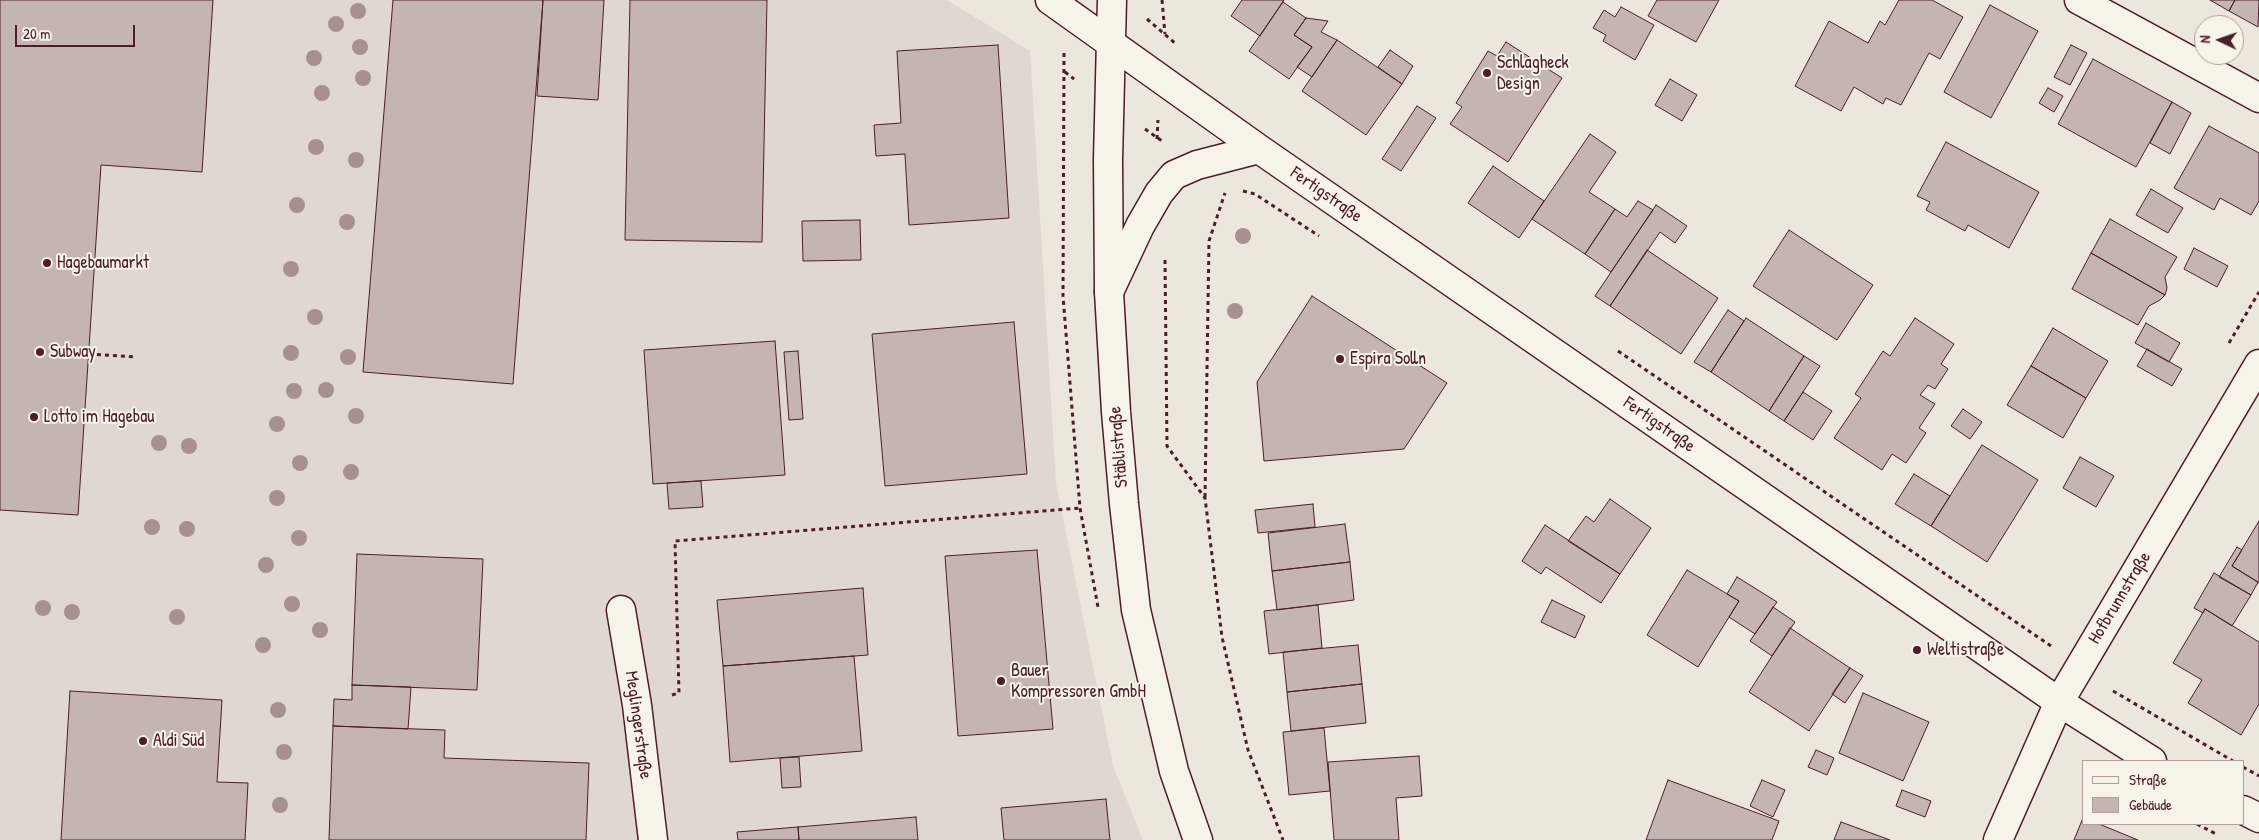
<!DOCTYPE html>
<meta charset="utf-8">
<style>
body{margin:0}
#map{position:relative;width:2259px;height:840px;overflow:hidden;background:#ece6dd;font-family:"Patrick Hand",sans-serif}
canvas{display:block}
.legend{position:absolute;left:2082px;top:760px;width:162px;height:65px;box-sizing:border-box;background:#f7f3e8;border:1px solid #b29e9c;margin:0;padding:6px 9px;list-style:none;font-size:15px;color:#4a1f2b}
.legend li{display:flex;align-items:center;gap:10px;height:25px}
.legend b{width:25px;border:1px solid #b29e9c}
.north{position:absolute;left:2194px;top:15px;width:50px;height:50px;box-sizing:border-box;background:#f7f3e8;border:1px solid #b29e9c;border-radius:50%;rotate:273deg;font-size:14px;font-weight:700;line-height:20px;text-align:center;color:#4a1f2b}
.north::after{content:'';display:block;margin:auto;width:18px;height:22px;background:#4a1f2b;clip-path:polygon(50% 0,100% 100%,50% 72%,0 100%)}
.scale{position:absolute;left:15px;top:25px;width:120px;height:22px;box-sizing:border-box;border:2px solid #4a1f2b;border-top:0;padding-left:6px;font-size:15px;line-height:18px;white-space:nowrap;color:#4a1f2b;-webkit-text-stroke:4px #f7f3e8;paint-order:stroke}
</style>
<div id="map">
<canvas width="2259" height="840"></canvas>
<ul class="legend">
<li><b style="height:6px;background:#f7f3e8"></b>Straße</li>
<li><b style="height:14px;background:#c4b5b0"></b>Gebäude</li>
</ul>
<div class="north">N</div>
<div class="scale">20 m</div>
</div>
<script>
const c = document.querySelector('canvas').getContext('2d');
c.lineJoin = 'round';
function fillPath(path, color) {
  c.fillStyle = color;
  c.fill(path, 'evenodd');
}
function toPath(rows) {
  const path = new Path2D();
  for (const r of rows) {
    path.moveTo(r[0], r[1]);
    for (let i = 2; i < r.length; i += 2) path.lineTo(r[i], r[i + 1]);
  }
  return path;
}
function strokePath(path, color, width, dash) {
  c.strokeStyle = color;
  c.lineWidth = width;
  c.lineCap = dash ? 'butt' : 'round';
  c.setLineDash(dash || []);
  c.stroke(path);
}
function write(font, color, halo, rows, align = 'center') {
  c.font = font + ' "Patrick Hand",sans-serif';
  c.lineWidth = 4;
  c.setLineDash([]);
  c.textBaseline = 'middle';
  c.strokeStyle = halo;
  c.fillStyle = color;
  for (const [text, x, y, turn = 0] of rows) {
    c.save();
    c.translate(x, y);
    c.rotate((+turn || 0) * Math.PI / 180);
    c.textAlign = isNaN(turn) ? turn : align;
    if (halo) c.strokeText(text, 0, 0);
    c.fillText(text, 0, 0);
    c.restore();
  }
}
const built = toPath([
 [0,0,947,0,1030,51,1056,484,1113,766,1143,840,0,840]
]);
const building = toPath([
 [0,0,213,0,202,172,101,165,78,515,0,510,0,0],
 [393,0,543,0,513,384,363,372,393,0],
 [543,0,604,0,598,100,537,96,543,0],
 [630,0,767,0,762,242,625,240,630,0],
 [1242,0,1284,0,1260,36,1231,16,1242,0],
 [1657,0,1719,0,1696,42,1648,16,1657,0],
 [1899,0,1932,0,1963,17,1940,59,1929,53,1901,105,1886,98,1883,104,1854,87,1841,111,1795,86,1829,21,1868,43,1880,21,1885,25,1899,0],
 [2210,0,2235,0,2229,11,2210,0],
 [2235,0,2259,0,2258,27,2229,11,2235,0],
 [1283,2,1306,18,1294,35,1312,47,1289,79,1249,51,1283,2],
 [1990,5,2038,31,1991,118,1944,92,1990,5],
 [1621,7,1654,25,1635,60,1603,41,1606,35,1593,28,1604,10,1615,17,1621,7],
 [1306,18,1328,21,1321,32,1337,40,1312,77,1297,67,1312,47,1294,35,1306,18],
 [1337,40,1402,84,1366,135,1302,91,1337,40],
 [1506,42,1562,78,1508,162,1450,124,1462,107,1456,103,1488,51,1497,56,1506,42],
 [998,45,1009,218,909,225,905,154,876,156,874,125,901,123,897,51,998,45],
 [2071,45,2087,53,2070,85,2054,77,2071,45],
 [1390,50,1413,66,1402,84,1378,67,1390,50],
 [2093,59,2172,102,2136,167,2058,124,2093,59],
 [1670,79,1697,95,1682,121,1655,105,1670,79],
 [2048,88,2063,96,2054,112,2039,103,2048,88],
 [2172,102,2191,113,2170,154,2150,143,2172,102],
 [1417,106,1436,118,1401,171,1382,159,1417,106],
 [2209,126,2259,153,2259,201,2251,215,2220,198,2214,210,2174,188,2209,126],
 [1590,134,1616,152,1589,192,1615,209,1585,254,1532,219,1590,134],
 [1946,142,2039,192,2009,248,1968,225,1965,231,1926,210,1930,202,1917,196,1946,142],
 [1493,166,1544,201,1519,238,1468,203,1493,166],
 [2151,189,2183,208,2168,233,2136,215,2151,189],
 [1638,201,1653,210,1611,272,1585,254,1615,209,1627,217,1638,201],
 [1656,205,1687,226,1675,243,1660,232,1610,306,1595,296,1656,205],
 [2110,219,2177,257,2165,277,2167,288,2165,295,2091,253,2110,219],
 [860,220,861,260,803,261,802,221,860,220],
 [1789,230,1873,285,1837,340,1753,286,1789,230],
 [2194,248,2228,266,2217,287,2184,269,2194,248],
 [1647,250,1718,298,1681,354,1610,306,1647,250],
 [2091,253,2165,295,2160,300,2149,306,2138,325,2072,289,2091,253],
 [1312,296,1447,383,1404,449,1264,461,1257,382,1312,296],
 [1728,310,1744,321,1711,372,1694,362,1728,310],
 [1746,318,1804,356,1769,411,1711,372,1746,318],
 [1915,318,1954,344,1941,364,1948,369,1935,389,1928,385,1920,395,1935,404,1919,428,1926,433,1906,463,1892,454,1882,470,1834,438,1861,398,1855,394,1883,351,1890,356,1915,318],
 [1014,322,1027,474,885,486,872,334,1014,322],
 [2146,323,2180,343,2169,362,2135,343,2146,323],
 [2053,328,2108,361,2086,398,2031,366,2053,328],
 [775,341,785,475,653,484,644,350,775,341],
 [2147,349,2182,369,2172,386,2137,366,2147,349],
 [798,351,803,419,789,420,784,352,798,351],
 [1804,356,1820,366,1784,421,1769,411,1804,356],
 [2031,366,2086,398,2063,438,2007,405,2031,366],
 [1803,392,1832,411,1813,440,1784,421,1803,392],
 [1963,409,1982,422,1970,439,1951,426,1963,409],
 [1982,445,2038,480,1987,562,1931,526,1982,445],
 [2080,457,2114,476,2096,507,2063,488,2080,457],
 [1914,474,1950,496,1931,526,1895,504,1914,474],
 [701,481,703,507,669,509,667,483,701,481],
 [1610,499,1651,528,1620,574,1568,541,1586,516,1594,522,1610,499],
 [1313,504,1315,527,1258,533,1255,510,1313,504],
 [2259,521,2259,583,2232,566,2259,521],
 [1345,524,1350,562,1272,571,1268,533,1345,524],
 [1545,525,1620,574,1601,603,1546,567,1541,574,1522,561,1545,525],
 [2237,547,2242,550,2232,566,2258,582,2251,595,2219,577,2237,547],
 [1037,550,1053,729,958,736,945,556,1037,550],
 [357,554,483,559,477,690,352,685,357,554],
 [1350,562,1354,600,1277,610,1272,571,1350,562],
 [1687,570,1739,601,1698,667,1647,635,1687,570],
 [2214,573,2251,595,2232,626,2205,609,2203,613,2194,608,2214,573],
 [1737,577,1777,602,1755,634,1729,617,1739,601,1727,594,1737,577],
 [863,588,868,655,723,666,717,600,863,588],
 [1552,600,1585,616,1575,638,1541,622,1552,600],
 [1318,605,1322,648,1269,654,1264,611,1318,605],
 [1773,607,1795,622,1772,656,1750,641,1773,607],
 [2205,609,2259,642,2259,704,2241,735,2188,703,2202,680,2173,663,2205,609],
 [1790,628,1850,668,1809,731,1749,692,1790,628],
 [1358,645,1362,684,1287,692,1283,652,1358,645],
 [854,656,862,751,730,762,723,666,854,656],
 [1850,668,1863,676,1845,703,1832,694,1850,668],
 [1362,684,1366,723,1291,731,1287,692,1362,684],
 [352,685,411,687,408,729,333,726,334,699,352,700,352,685],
 [70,691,222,700,217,782,248,783,245,840,61,840,70,691],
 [1863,693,1929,722,1903,781,1839,753,1863,693],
 [333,726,445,730,444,758,589,763,586,840,329,840,333,726],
 [1324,728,1330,791,1289,795,1283,732,1324,728],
 [1816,750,1834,758,1827,775,1808,767,1816,750],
 [1419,756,1422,796,1396,798,1399,840,1334,840,1328,762,1419,756],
 [799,757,801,787,782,788,780,758,799,757],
 [1668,780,1779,821,1772,840,1646,840,1668,780],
 [1762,780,1785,790,1773,817,1750,806,1762,780],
 [1902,790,1931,801,1925,817,1896,806,1902,790],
 [1106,799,1110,840,1004,840,1001,808,1106,799],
 [916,817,918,840,799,840,798,827,916,817],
 [2083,818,2083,824,2099,824,2138,840,2074,840,2083,818],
 [1841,822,1890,840,1834,840,1841,822],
 [798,827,799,840,738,840,737,832,798,827]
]);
const path = toPath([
 [1162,0,1165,34],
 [1147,19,1176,44],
 [1064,53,1063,296,1080,508,1098,607],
 [1065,72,1074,79],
 [1145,129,1162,141],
 [1157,139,1158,120],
 [1243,191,1255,194,1319,236],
 [1165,260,1167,446,1205,498,1222,637,1248,750,1283,840],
 [2229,343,2259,292],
 [1618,351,2051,646],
 [89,354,135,357],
 [1205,497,1209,241,1225,193],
 [2113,691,2233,761],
 [672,695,679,693,675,541,1080,508],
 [2243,767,2259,776],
 [2197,824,2216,834]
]);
const minor = toPath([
 [1050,0,1259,149,2059,702,2152,761],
 [2079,0,2259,98],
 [1109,292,1140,226,1159,193,1174,175,1197,165,1259,149],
 [621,610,637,705,653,840],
 [2243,810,2259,818],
 [1998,840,2059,702,2259,364]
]);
const major = toPath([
 [1112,0,1108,160,1109,292,1116,412,1124,504,1136,610,1174,771,1198,840]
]);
const trees = [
 [358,11],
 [336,24],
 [360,47],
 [314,58],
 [363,78],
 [322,93],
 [316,147],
 [356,160],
 [297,205],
 [347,222],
 [1243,236],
 [291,269],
 [1235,311],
 [315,317],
 [291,353],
 [348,357],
 [326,390],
 [294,391],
 [356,416],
 [277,424],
 [159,443],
 [189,446],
 [300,463],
 [351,472],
 [277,498],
 [152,527],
 [187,529],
 [299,538],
 [266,565],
 [292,604],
 [43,608],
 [72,612],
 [177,617],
 [320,630],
 [263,645],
 [278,710],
 [284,752],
 [280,805]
];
const markers = [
 [1487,73,5,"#4a1f2b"],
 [47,263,5,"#4a1f2b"],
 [40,352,5,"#4a1f2b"],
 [1340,359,5,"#4a1f2b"],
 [34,417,5,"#4a1f2b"],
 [1917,650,5,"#4a1f2b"],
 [1001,681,5,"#4a1f2b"],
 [143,741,5,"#4a1f2b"]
];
const poiNames = [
 ["Schlagheck",1497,63],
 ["Design",1497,84],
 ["Hagebaumarkt",57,263],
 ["Subway",50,352],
 ["Espira Solln",1350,359],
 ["Lotto im Hagebau",44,417],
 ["Weltistraße",1927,650],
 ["Bauer",1011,671],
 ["Kompressoren GmbH",1011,692],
 ["Aldi Süd",153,741]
];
const streetNames = [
 ["Fertigstraße",1326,195,35],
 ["Fertigstraße",1659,425,35],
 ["Stäblistraße",1119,447,-95],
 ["Hofbrunnstraße",2120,598,-59],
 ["Meglingerstraße",638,725,82]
];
fillPath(built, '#e0d7d0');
fillPath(building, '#c4b5b0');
strokePath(building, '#4a1f2b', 1);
strokePath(minor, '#4a1f2b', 31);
strokePath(major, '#4a1f2b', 31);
strokePath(path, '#4a1f2b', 3, [4, 4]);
strokePath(minor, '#f7f3e8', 28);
strokePath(major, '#f7f3e8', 28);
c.fillStyle = '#a69090';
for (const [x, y] of trees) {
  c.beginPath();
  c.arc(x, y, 8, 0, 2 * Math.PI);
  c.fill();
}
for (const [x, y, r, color] of markers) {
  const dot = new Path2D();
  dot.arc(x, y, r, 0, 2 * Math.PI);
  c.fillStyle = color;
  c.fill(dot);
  strokePath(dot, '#f7f3e8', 2);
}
write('18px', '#4a1f2b', '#f7f3e8', poiNames, 'left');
write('18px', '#4a1f2b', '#f7f3e8', streetNames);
</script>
